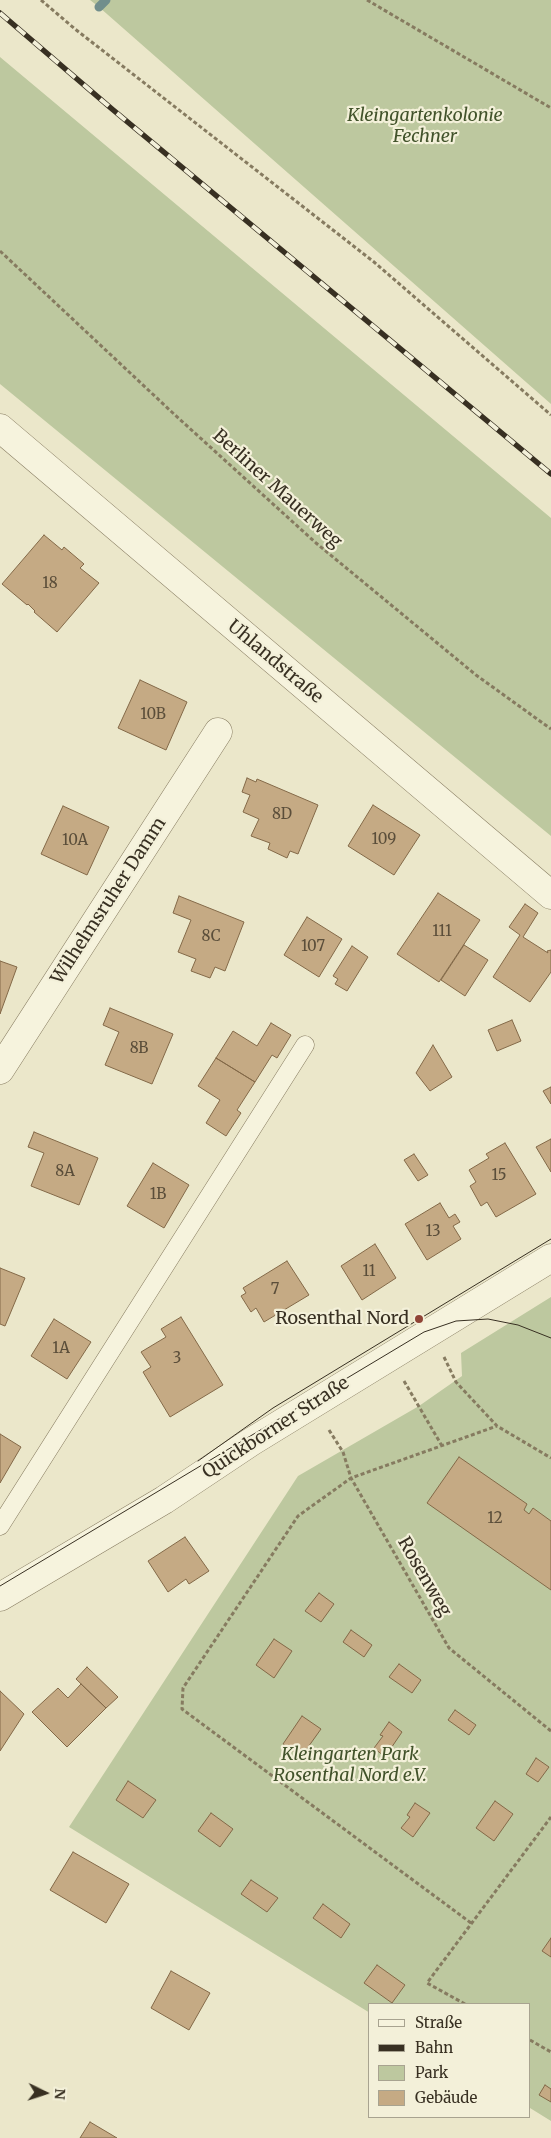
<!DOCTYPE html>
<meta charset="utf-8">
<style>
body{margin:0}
#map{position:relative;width:551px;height:2138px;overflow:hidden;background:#ebe7ca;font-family:Merriweather,serif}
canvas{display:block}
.legend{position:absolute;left:368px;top:2003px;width:162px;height:115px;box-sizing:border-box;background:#f3f0d9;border:1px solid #a8a390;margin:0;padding:6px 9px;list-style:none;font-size:15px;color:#383022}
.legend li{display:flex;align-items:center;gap:10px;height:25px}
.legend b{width:25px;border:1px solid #a8a390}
.north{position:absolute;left:20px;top:2068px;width:50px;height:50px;-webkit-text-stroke:4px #f3f0d9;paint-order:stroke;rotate:94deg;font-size:14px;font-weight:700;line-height:20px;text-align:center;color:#383022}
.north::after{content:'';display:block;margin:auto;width:18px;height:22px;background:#383022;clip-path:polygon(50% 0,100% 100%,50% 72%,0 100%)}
</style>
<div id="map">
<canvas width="551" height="2138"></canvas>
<ul class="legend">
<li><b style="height:6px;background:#f6f3dd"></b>Straße</li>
<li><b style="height:6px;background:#383022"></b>Bahn</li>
<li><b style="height:14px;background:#bdc89f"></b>Park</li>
<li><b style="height:14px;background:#c5aa84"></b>Gebäude</li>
</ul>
<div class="north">N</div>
</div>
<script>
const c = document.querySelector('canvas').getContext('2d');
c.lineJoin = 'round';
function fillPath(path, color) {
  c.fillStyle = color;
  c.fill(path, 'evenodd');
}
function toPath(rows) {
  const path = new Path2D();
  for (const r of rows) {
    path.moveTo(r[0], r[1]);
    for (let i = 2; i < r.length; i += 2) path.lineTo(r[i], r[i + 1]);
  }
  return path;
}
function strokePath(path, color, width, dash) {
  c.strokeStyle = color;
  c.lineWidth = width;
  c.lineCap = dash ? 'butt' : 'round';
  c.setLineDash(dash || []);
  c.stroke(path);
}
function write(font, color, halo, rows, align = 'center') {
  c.font = font + ' Merriweather,serif';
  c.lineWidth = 4.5;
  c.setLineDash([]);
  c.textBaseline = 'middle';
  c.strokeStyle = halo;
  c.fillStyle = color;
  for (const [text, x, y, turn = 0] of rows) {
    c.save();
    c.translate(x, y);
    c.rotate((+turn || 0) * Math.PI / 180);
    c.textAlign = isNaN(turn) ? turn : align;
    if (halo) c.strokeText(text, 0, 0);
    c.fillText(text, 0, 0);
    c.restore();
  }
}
const green = toPath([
 [90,0,551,0,551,404,99,7],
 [0,57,551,518,551,836,0,384],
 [551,1297,551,2121,530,2108,530,2004,370,2004,370,2013,69,1827,298,1476,419,1406,462,1376,461,1353]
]);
const stream = toPath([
 [99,7,106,0]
]);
const building = toPath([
 [44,535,62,550,64,547,84,564,80,568,99,583,57,632,34,612,35,611,28,604,27,605,2,584,44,535],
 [140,680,187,702,166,750,118,728,140,680],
 [247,778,256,782,257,779,318,805,298,854,290,851,287,858,268,849,270,843,251,836,259,819,243,812,250,795,242,792,247,778],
 [373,805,420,835,394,875,348,846,373,805],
 [63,806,109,827,87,875,41,854,63,806],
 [438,893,480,920,439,982,397,954,438,893],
 [179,896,244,922,225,971,215,967,210,978,191,971,196,959,178,952,191,920,173,913,179,896],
 [525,904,538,913,523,937,548,953,547,951,551,950,551,972,530,1002,493,977,520,935,509,927,525,904],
 [307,917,342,939,319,977,284,955,307,917],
 [464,945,488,960,465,996,441,980,464,945],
 [352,946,368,957,347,991,335,984,338,979,333,976,352,946],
 [0,961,17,967,0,1014,0,961],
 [110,1008,173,1034,152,1084,105,1065,119,1032,103,1025,110,1008],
 [512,1020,521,1041,497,1051,488,1030,512,1020],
 [271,1023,291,1035,277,1058,272,1055,255,1082,216,1058,233,1031,257,1046,271,1023],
 [433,1045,452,1077,430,1091,416,1073,433,1045],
 [216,1058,255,1082,237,1110,241,1113,226,1136,206,1123,220,1100,198,1086,216,1058],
 [551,1087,551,1104,543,1091,551,1087],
 [34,1132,98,1158,79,1205,31,1186,44,1153,28,1147,34,1132],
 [551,1139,551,1172,536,1147,551,1139],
 [505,1143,536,1194,496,1217,487,1202,481,1206,470,1186,476,1182,469,1170,489,1158,486,1154,505,1143],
 [414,1154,428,1175,418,1181,404,1160,414,1154],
 [153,1163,189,1185,164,1228,127,1206,153,1163],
 [440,1203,449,1218,455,1214,460,1222,453,1226,461,1239,427,1260,405,1224,440,1203],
 [375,1244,396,1278,362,1300,341,1266,375,1244],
 [287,1261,309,1295,264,1322,256,1308,251,1312,241,1296,246,1293,243,1288,287,1261],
 [0,1268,25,1278,5,1326,0,1324,0,1268],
 [181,1317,223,1385,170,1417,143,1372,151,1367,141,1352,166,1337,161,1329,181,1317],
 [54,1319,91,1342,67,1379,31,1356,54,1319],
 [0,1434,21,1447,0,1483,0,1434],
 [459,1457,527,1504,524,1510,529,1514,533,1508,551,1521,551,1590,427,1503,459,1457],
 [185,1537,209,1571,189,1584,186,1579,168,1592,148,1561,185,1537],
 [319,1593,334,1604,321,1622,305,1611,319,1593],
 [351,1630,372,1645,364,1657,343,1642,351,1630],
 [274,1639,292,1651,274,1678,256,1665,274,1639],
 [399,1664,421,1680,412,1693,389,1677,399,1664],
 [87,1667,118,1697,106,1708,76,1679,87,1667],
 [81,1684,106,1708,67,1747,32,1712,58,1688,68,1698,81,1684],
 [0,1691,24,1714,0,1751,0,1691],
 [455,1710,476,1725,469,1735,448,1720,455,1710],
 [302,1716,321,1729,301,1757,283,1744,302,1716],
 [389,1722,402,1732,385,1757,374,1748,383,1736,380,1735,389,1722],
 [536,1758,549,1767,538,1782,526,1774,536,1758],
 [128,1781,156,1800,143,1818,116,1800,128,1781],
 [495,1801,513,1814,494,1841,476,1828,495,1801],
 [415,1803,430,1813,413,1837,401,1828,410,1817,407,1815,415,1803],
 [211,1813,233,1829,220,1847,198,1831,211,1813],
 [73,1852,129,1884,106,1923,50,1890,73,1852],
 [251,1880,278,1898,267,1912,241,1894,251,1880],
 [323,1904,350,1924,341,1938,313,1918,323,1904],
 [551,1938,551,1957,542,1951,551,1938],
 [377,1965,405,1985,392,2003,364,1983,377,1965],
 [171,1971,210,1993,189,2030,151,2008,171,1971],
 [545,2085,551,2089,551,2102,539,2095,545,2085],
 [90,2122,117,2138,80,2138,90,2122]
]);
const path = toPath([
 [41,0,75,29,374,262,551,415],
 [367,0,551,108],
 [0,251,175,415,316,543,476,675,551,729],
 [444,1357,456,1382,497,1426,551,1458],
 [404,1381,442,1446],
 [329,1430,343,1452,351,1478,449,1648,551,1731],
 [471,1923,182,1709,183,1688,298,1516,351,1478,497,1426],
 [465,2004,427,1983,551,1817],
 [530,2040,551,2052]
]);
const lane = toPath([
 [0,1526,305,1045]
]);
const street = toPath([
 [0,428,551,895],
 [0,1070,218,732],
 [0,1597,164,1500,251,1442,551,1258]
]);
const tram = toPath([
 [198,1461,273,1408,551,1239],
 [0,1586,424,1332,456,1321,488,1319,518,1325,551,1338]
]);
const rail = toPath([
 [0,13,112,109,551,474]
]);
const markers = [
 [419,1319,5,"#904436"]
];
const numberNames = [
 ["18",50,584],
 ["10B",153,715],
 ["8D",282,815],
 ["109",384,840],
 ["10A",75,841],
 ["111",442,932],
 ["8C",211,937],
 ["107",313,947],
 ["8B",139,1049],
 ["8A",65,1172],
 ["15",499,1176],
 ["1B",158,1195],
 ["13",433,1232],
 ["11",369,1272],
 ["7",275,1290],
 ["1A",61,1349],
 ["3",177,1359],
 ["12",495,1519]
];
const parkNames = [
 ["Kleingartenkolonie",425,116],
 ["Fechner",425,137],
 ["Kleingarten Park",350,1755],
 ["Rosenthal Nord e.V.",350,1776]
];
const streetNames = [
 ["Berliner Mauerweg",277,489,42],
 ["Uhlandstraße",275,662,40],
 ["Wilhelmsruher Damm",109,901,-57],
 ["Quickborner Straße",276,1428,-33],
 ["Rosenweg",424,1577,60]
];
const poiNames = [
 ["Rosenthal Nord",409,1319]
];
fillPath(green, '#bdc89f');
strokePath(stream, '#718e8c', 9);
fillPath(building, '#c5aa84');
strokePath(building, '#836948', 1);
strokePath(lane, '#867b60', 19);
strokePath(street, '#867b60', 29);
strokePath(path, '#867b60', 3, [4, 2.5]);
strokePath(lane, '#f6f3dd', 18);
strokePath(street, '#f6f3dd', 28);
strokePath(tram, '#383022', 1);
strokePath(rail, '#383022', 5.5);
strokePath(rail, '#f3f0d9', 4, [11]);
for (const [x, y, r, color] of markers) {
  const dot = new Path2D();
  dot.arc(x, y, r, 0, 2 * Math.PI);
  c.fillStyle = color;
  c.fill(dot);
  strokePath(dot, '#f3f0d9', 2);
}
write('15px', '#5b4e3a', null, numberNames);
write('italic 18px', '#42532b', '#f3f0d9', parkNames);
write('18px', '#383022', '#f3f0d9', streetNames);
write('18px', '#383022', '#f3f0d9', poiNames, 'right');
</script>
